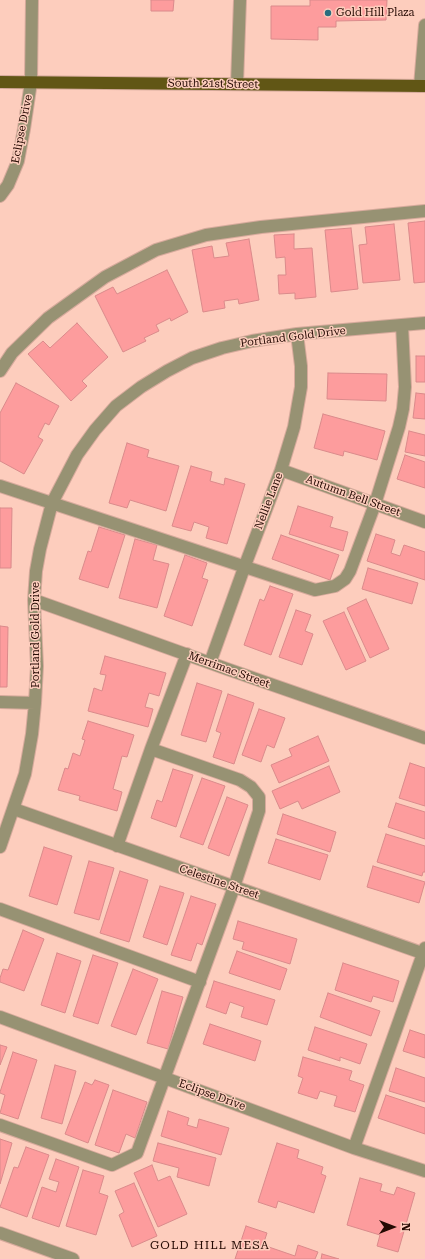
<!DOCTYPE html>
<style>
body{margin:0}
#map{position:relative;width:425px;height:1259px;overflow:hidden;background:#fdcdbd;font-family:"Roboto Serif",serif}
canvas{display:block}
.north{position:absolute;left:373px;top:1207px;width:40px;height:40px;-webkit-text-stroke:3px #fdcdbd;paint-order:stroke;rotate:90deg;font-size:11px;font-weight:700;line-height:16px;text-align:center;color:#250a03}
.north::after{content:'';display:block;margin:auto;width:14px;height:18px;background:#250a03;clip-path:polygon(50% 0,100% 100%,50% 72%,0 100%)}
</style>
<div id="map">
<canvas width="425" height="1259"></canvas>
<div class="north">N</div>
</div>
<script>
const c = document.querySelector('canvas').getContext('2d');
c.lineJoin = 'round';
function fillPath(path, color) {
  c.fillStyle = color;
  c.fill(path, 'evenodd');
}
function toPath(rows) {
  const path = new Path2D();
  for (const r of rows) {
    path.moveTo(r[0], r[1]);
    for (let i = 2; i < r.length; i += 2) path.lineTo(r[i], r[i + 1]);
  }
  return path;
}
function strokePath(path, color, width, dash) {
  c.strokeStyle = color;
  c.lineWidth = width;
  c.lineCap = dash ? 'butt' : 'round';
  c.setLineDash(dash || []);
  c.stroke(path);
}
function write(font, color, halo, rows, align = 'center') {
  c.font = font + ' "Roboto Serif",serif';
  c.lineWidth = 3;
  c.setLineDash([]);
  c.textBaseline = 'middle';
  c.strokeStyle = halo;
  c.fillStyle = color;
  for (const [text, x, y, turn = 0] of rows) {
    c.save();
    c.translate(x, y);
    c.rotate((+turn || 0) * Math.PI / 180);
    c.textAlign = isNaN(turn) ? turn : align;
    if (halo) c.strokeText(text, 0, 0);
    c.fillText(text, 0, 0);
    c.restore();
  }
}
const building = toPath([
 [151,0,174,0,173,11,151,11,151,0],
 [310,0,387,0,386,20,336,21,336,27,318,27,318,40,271,39,271,6,310,6,310,0],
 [425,221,425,282,414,283,408,223,425,221],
 [394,224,400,280,363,283,359,245,367,244,365,227,394,224],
 [351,228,358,289,331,292,325,230,351,228],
 [294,234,294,249,312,248,316,297,295,299,295,293,279,294,278,275,286,275,285,257,276,258,274,235,294,234],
 [249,239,259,300,239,304,238,299,224,301,225,308,203,312,192,250,212,246,214,258,229,256,226,243,249,239],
 [167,270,188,312,171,321,170,318,156,325,159,331,144,338,146,341,123,352,95,296,113,287,117,294,167,270],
 [77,323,108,357,82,381,87,386,71,401,28,354,43,341,50,348,77,323],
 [416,356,425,356,425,382,416,382,416,356],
 [328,373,387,374,386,401,327,399,328,373],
 [16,383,59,406,49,425,45,423,38,437,43,440,24,474,0,461,0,413,16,383],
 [416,393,425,394,425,419,413,418,416,393],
 [323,414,385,431,377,460,344,451,343,456,314,448,323,414],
 [409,431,425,435,425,456,405,452,409,431],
 [127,443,149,450,147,457,179,466,166,511,130,500,127,508,109,503,127,443],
 [405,455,425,462,425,488,397,479,405,455],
 [191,466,212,472,210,481,224,485,225,478,245,484,227,544,206,538,209,527,194,522,191,531,172,526,191,466],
 [298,506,333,517,330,527,348,532,343,551,289,534,298,506],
 [0,508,12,508,11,568,0,568,0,508],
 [99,527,125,535,108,588,79,579,88,551,91,552,99,527],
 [376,534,395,540,391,553,400,556,404,545,425,552,425,580,367,561,376,534],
 [281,535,339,555,330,580,272,559,281,535],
 [135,539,157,545,153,560,169,564,157,608,119,598,135,539],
 [185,555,207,563,202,578,208,580,192,626,164,616,185,555],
 [368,568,418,583,412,604,362,589,368,568],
 [270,586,293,594,271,655,244,645,260,599,264,601,270,586],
 [366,599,389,649,370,658,347,608,366,599],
 [296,610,311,615,305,631,313,634,302,665,279,657,296,610],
 [344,612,366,661,346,670,323,621,344,612],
 [0,626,8,627,7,687,0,687,0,626],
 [105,656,166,673,159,696,149,693,145,707,153,709,148,727,88,711,94,688,102,691,106,675,100,674,105,656],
 [197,683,222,691,206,742,181,735,197,683],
 [228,694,254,703,234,764,213,757,221,733,216,731,228,694],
 [259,709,285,718,274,748,267,745,261,762,242,755,259,709],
 [88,721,134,735,127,757,122,756,113,789,122,792,117,811,79,800,80,796,58,790,65,768,68,769,73,753,80,756,85,740,82,739,88,721],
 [318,736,329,761,279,783,271,765,292,756,289,749,318,736],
 [410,763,425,768,425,806,399,798,410,763],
 [329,766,340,792,302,809,298,801,280,809,272,791,329,766],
 [173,769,193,775,176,827,151,818,157,800,162,802,173,769],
 [202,778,225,786,203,845,180,837,202,778],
 [227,797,248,805,229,856,208,848,227,797],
 [396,803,425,812,425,839,388,827,396,803],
 [283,814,336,832,330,852,277,834,283,814],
 [386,834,425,846,425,872,423,872,422,876,377,862,386,834],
 [276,839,328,855,320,880,268,863,276,839],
 [44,847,72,856,57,905,29,896,44,847],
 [89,861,114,868,99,920,74,913,89,861],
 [373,866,425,882,419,903,367,887,373,866],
 [120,871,148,880,129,942,100,933,120,871],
 [160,886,184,893,167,945,143,937,160,886],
 [191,896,216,904,202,945,197,943,191,961,171,955,191,896],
 [238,921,297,939,290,964,242,949,244,942,233,939,238,921],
 [23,930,44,939,24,991,0,982,0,978,3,969,8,970,23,930],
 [237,951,287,969,280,990,229,973,237,951],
 [57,953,81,961,65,1013,41,1005,57,953],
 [93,955,118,963,98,1024,73,1016,93,955],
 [343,963,399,981,393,1002,373,996,371,1002,335,990,343,963],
 [133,969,158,979,136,1035,111,1026,133,969],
 [214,981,275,1000,267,1025,241,1017,244,1007,230,1002,226,1014,206,1007,214,981],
 [162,991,183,997,168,1049,147,1043,162,991],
 [328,993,380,1011,371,1036,320,1017,328,993],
 [210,1024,261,1041,255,1061,203,1044,210,1024],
 [315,1027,367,1044,360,1064,340,1057,340,1061,308,1050,315,1027],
 [410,1030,425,1035,425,1058,403,1051,410,1030],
 [0,1045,7,1047,0,1065,0,1045],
 [13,1052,37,1060,18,1119,0,1113,5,1095,0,1093,0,1092,13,1052],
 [303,1057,352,1071,349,1080,364,1085,355,1112,334,1106,337,1096,320,1091,317,1099,298,1093,303,1078,298,1076,303,1057],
 [55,1065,76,1071,62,1124,41,1118,55,1065],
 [396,1068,425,1078,425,1102,389,1091,396,1068],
 [95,1080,109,1085,88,1143,65,1134,85,1082,92,1085,95,1080],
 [113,1090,147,1102,135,1138,126,1134,119,1153,95,1145,113,1090],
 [386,1095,425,1108,425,1134,378,1118,386,1095],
 [168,1111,189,1118,187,1125,197,1128,199,1119,229,1128,221,1155,161,1136,168,1111],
 [0,1139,12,1143,0,1184,0,1139],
 [158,1143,216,1158,209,1186,177,1177,179,1168,153,1161,158,1143],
 [277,1143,299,1150,297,1158,323,1167,321,1174,326,1176,314,1213,278,1201,276,1208,258,1202,277,1143],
 [26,1147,49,1155,27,1217,0,1207,14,1167,18,1168,26,1147],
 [56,1159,79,1167,59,1227,32,1218,42,1187,56,1192,59,1182,49,1179,56,1159],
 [152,1165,158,1181,170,1176,187,1214,158,1227,134,1173,152,1165],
 [83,1170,104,1176,99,1193,108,1196,96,1235,66,1226,83,1170],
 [360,1178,382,1184,380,1191,394,1195,397,1187,415,1193,398,1252,377,1246,380,1235,347,1225,360,1178],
 [134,1183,157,1236,132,1247,119,1215,124,1212,115,1191,134,1183],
 [246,1226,267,1233,263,1245,295,1256,298,1245,318,1252,315,1259,235,1259,246,1226],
 [322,1254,339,1259,321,1259,322,1254]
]);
const minor = toPath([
 [237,84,240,0],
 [420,86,425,25],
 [0,196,8,185,18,161,24,129,31,82,32,0],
 [0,371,12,353,48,318,105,277,156,250,206,235,261,227,425,211],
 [281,470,425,522],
 [0,486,315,590,335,586,345,579,350,571,375,504,399,427,403,409,405,387,402,325],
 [34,600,227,669,425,738],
 [210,663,244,568,281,470,294,427,301,387,301,366,297,334],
 [0,702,35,703],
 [14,809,425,954],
 [117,846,151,749,187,654],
 [0,847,25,774,32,734,35,703,37,666,34,600,36,571,40,549,52,503,77,455,95,430,116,406,141,387,167,371,192,358,222,348,252,341,297,334,425,323],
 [0,909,200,982],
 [0,1017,354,1148,425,1171],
 [0,1125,112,1165,137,1153,234,887,259,811,259,797,251,787,240,780,151,749],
 [354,1148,425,948],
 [0,1233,73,1259]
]);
const major = toPath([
 [0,82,425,86]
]);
const markers = [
 [328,13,4,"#2b6d7f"]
];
const poiNames = [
 ["Gold Hill Plaza",336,13]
];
const streetNames = [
 ["South 21st Street",213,84,1],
 ["Eclipse Drive",22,129,-79],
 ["Portland Gold Drive",293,337,-7],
 ["Autumn Bell Street",353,496,20],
 ["Nellie Lane",269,501,-69],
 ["Portland Gold Drive",36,635,-90],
 ["Merrimac Street",229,670,20],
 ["Celestine Street",219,882,19],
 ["Eclipse Drive",212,1095,20]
];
const neighbourhoodNames = [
 ["GOLD HILL MESA",210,1245]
];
fillPath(building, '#fd9c9d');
strokePath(building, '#da8a8b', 1);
strokePath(minor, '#d6aa9c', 14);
strokePath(major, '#d6aa9c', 14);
strokePath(minor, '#979273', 12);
strokePath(major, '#615615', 12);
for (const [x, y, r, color] of markers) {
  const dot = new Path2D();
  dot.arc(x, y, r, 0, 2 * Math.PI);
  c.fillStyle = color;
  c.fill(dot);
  strokePath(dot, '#fdcdbd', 1.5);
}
write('11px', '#250a03', '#fdcdbd', poiNames, 'left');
write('11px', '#250a03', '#fdcdbd', streetNames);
c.letterSpacing = '1px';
write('12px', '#250a03', '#fdcdbd', neighbourhoodNames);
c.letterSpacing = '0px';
</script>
